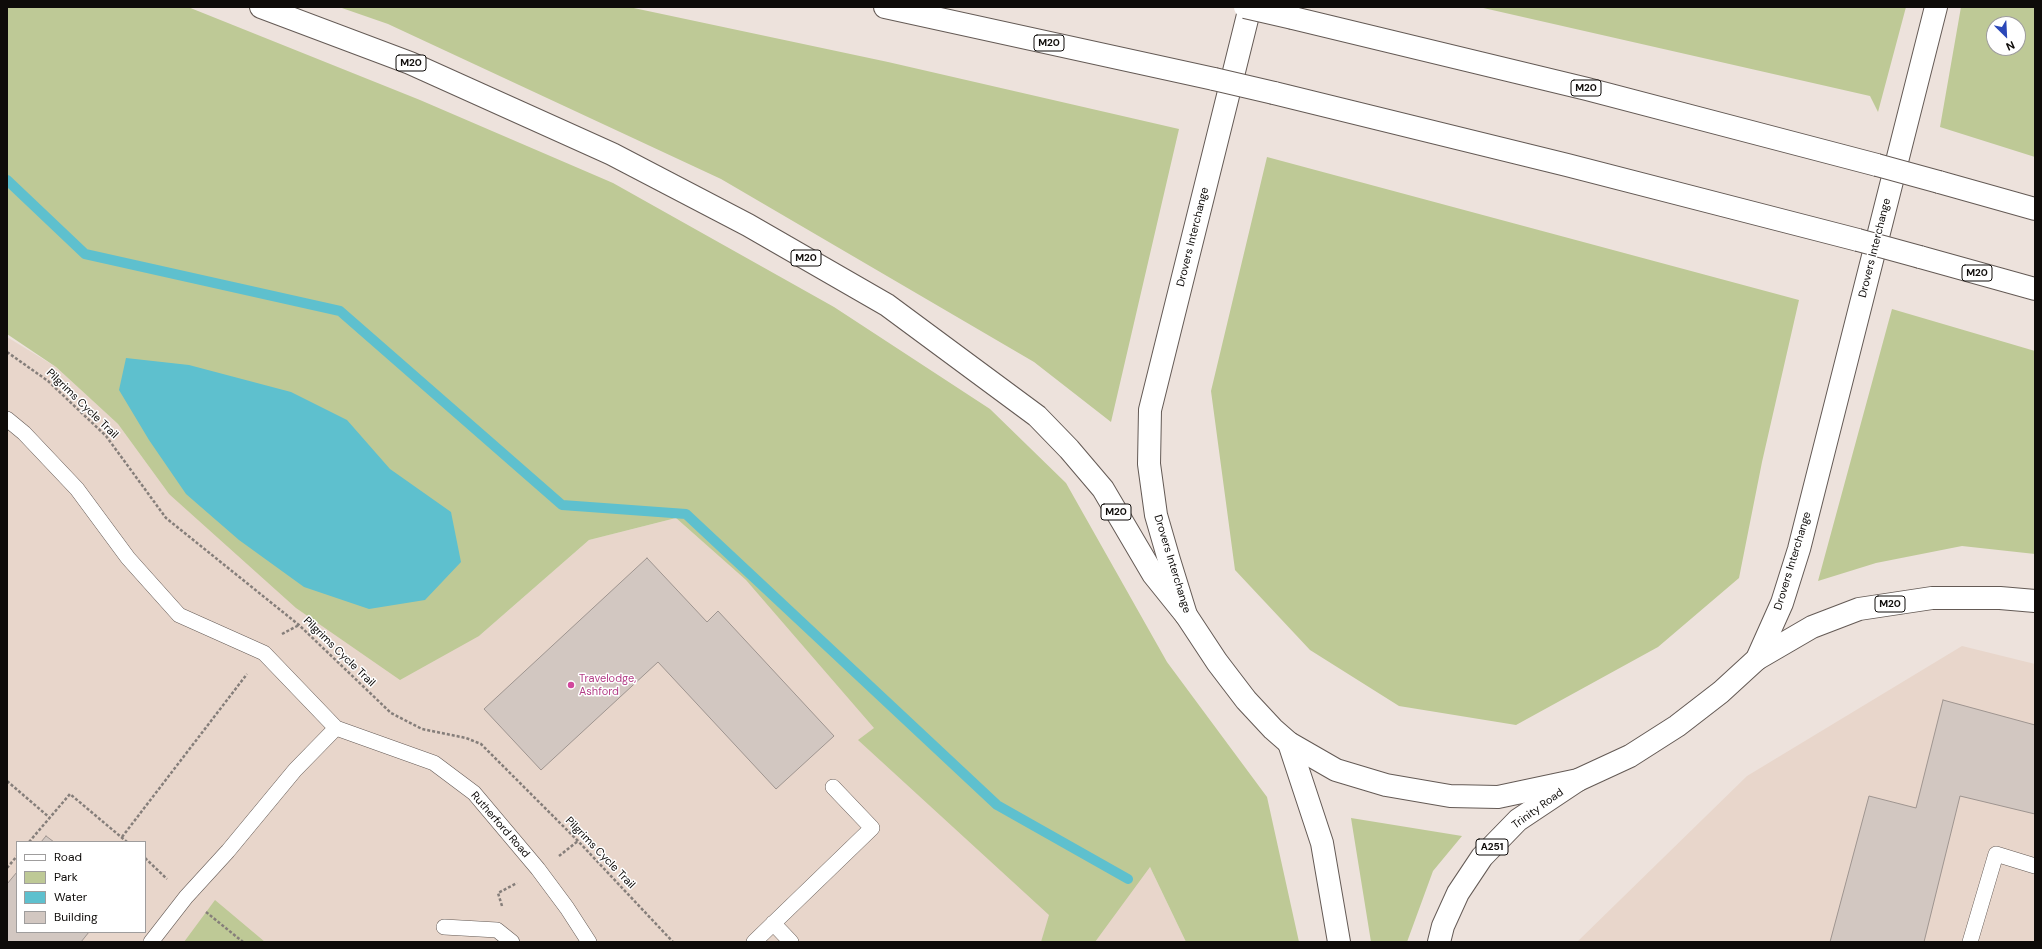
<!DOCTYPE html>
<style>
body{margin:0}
#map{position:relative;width:2042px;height:949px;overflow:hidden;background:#ede2dc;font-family:"DM Sans",sans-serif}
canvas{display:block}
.frame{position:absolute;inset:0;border:8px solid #0e0b09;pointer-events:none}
.legend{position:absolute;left:16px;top:841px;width:130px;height:92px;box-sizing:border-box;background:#fff;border:1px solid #9f9d9d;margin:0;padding:5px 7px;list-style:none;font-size:12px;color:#0e0b09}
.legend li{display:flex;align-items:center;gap:8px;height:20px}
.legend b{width:20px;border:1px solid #9f9d9d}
.north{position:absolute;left:1986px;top:16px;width:40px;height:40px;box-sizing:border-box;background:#fff;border:1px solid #9f9d9d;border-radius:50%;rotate:156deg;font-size:11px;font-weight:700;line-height:16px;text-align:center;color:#0e0b09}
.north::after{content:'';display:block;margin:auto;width:14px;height:18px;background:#2b48b8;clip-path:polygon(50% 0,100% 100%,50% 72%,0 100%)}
</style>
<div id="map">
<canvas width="2042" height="949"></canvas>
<div class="frame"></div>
<ul class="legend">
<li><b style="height:5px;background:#fff"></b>Road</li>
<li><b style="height:11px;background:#bec996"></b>Park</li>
<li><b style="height:11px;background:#5ec0ce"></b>Water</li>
<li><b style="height:11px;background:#d2c7c1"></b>Building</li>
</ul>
<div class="north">N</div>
</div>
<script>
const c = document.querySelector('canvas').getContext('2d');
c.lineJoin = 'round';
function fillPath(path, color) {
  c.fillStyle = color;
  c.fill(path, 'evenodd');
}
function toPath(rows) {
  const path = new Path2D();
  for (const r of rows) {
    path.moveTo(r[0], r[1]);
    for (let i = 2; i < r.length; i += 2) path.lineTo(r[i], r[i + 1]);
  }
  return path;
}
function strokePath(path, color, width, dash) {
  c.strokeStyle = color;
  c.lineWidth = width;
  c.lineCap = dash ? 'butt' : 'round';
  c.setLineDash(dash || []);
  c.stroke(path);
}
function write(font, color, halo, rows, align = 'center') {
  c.font = font + ' "DM Sans",sans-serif';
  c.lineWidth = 3;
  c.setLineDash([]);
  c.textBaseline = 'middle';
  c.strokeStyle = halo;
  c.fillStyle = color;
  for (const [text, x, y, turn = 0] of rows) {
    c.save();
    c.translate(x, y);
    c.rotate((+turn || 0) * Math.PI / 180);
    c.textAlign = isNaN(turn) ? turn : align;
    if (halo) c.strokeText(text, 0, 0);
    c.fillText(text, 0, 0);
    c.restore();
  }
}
const built = toPath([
 [7,337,56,367,118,424,169,494,479,636,589,540,676,518,894,710,1150,867,1186,942,7,942],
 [17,842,145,842,145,932,17,932],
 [1962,646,2035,664,2035,942,1577,942,1747,776]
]);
const green = toPath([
 [7,7,188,7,420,100,613,183,834,307,990,409,1066,483,1167,662,1267,797,1299,942,1186,942,1150,867,1095,942,1041,942,1049,915,858,740,874,728,746,580,676,518,589,540,479,636,400,680,296,608,169,494,118,424,56,367,7,334],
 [339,7,629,7,888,62,1179,129,1111,422,1034,362,721,179,388,24],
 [1479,7,1906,7,1878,112,1870,96],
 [1961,7,2035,7,2035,157,1940,127],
 [1994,24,2018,24,2018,48,1994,48],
 [1267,157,1799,300,1762,462,1739,578,1658,647,1516,725,1399,706,1310,650,1235,570,1211,391],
 [1892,309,2035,351,2035,554,1962,546,1876,563,1818,581],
 [1351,818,1462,836,1433,871,1407,942,1371,942],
 [215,900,265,942,184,942]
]);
const water = toPath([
 [126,358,189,365,291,392,347,420,390,469,451,512,461,562,425,600,369,609,304,587,239,540,186,494,149,440,119,390]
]);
const stream = toPath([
 [7,180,85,254,340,311,562,505,686,514,997,805,1128,879]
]);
const building = toPath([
 [647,558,707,622,718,611,834,736,776,789,658,662,541,770,484,709,647,558],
 [1943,700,2035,725,2035,814,1960,796,1924,942,1830,942,1869,796,1916,808,1943,700],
 [46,836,54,842,41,842,46,836],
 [17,872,17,932,89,932,81,942,7,942,7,884,17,872]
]);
const path = toPath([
 [7,352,48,381,106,436,166,518,299,625,391,713,422,729,466,738,481,744,578,841,673,942],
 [282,634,299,625],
 [7,781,50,818],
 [122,837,247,674],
 [29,842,70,794,127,842],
 [559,856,578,841],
 [145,858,167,879],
 [7,868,17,856],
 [502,906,498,893,517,883],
 [206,912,243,942]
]);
const service = toPath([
 [7,419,24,433,77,489,128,558,179,615,264,653,336,728,434,763,474,793,538,869,567,908,589,942],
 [773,923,791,942],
 [444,927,497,930,512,942],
 [151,942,186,897,228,851,295,770,336,728],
 [754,942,872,828,833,787],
 [1970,942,1996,854,2035,866]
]);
const primary = toPath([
 [1289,743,1322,843,1339,942],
 [1439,942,1443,926,1458,893,1482,857,1518,820,1578,780]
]);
const trunk = toPath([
 [1250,7,1150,410,1149,464,1156,515,1169,560,1186,615,1217,662,1246,700,1273,729,1289,743,1336,770,1386,785,1450,796,1498,797,1578,780,1630,756,1677,726,1721,692,1757,659,1782,603,1799,549,1936,7]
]);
const motorway = toPath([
 [261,7,410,63,612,154,748,225,887,305,1037,416,1069,449,1103,489,1153,574,1186,615],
 [885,7,1214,79],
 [1293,18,1587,89,1877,165],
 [1274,93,1567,165,1858,240],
 [1939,182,2035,209],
 [1920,257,2035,289],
 [1757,659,1812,627,1859,609,1932,598,2000,598,2035,601]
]);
const motorwayBridge = toPath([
 [1245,7,1293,18],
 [1214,79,1274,93],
 [1877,165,1939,182],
 [1858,240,1920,257]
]);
const markers = [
 [571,685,4,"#d1479c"]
];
const shields = [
 [1049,43,30],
 [411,63,30],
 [1586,88,30],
 [806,258,30],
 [1977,273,30],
 [1116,512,30],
 [1890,604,30],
 [1492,847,32]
];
const shieldNames = [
 ["M20",1049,43],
 ["M20",411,63],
 ["M20",1586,88],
 ["M20",806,258],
 ["M20",1977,273],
 ["M20",1116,512],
 ["M20",1890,604],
 ["A251",1492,847]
];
const streetNames = [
 ["Drovers Interchange",1193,237,-76],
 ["Drovers Interchange",1875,248,-76],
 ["Pilgrims Cycle Trail",82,404,44],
 ["Drovers Interchange",1793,561,-73],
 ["Drovers Interchange",1172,564,73],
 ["Pilgrims Cycle Trail",339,652,44],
 ["Trinity Road",1538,809,-36],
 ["Rutherford Road",500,825,49],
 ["Pilgrims Cycle Trail",600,853,46]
];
const hotelNames = [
 ["Travelodge,",579,679],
 ["Ashford",579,692]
];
fillPath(built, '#e8d6cb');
fillPath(green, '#bec996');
fillPath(water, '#5ec0ce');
strokePath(stream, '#5ec0ce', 10);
fillPath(building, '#d2c7c1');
strokePath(building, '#9f9590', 1);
strokePath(service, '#645a55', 16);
strokePath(primary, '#645a55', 24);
strokePath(trunk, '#645a55', 24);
strokePath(motorway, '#645a55', 24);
strokePath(path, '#857e7a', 2.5, [3, 2]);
strokePath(service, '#fff', 15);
strokePath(primary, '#fff', 22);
strokePath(trunk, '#fff', 22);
strokePath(motorway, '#fff', 22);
strokePath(motorwayBridge, '#645a55', 24, []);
strokePath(motorwayBridge, '#fff', 22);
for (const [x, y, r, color] of markers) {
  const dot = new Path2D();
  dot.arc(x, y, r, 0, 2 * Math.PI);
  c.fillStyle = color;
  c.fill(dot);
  strokePath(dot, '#fff', 1.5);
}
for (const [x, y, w] of shields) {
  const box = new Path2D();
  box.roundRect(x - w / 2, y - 8, w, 16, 3);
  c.fillStyle = '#fff';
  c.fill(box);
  strokePath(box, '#0e0b09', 1);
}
write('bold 10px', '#0e0b09', null, shieldNames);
write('11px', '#0e0b09', '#fff', streetNames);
write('11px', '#b23c85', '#fff', hotelNames, 'left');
</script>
